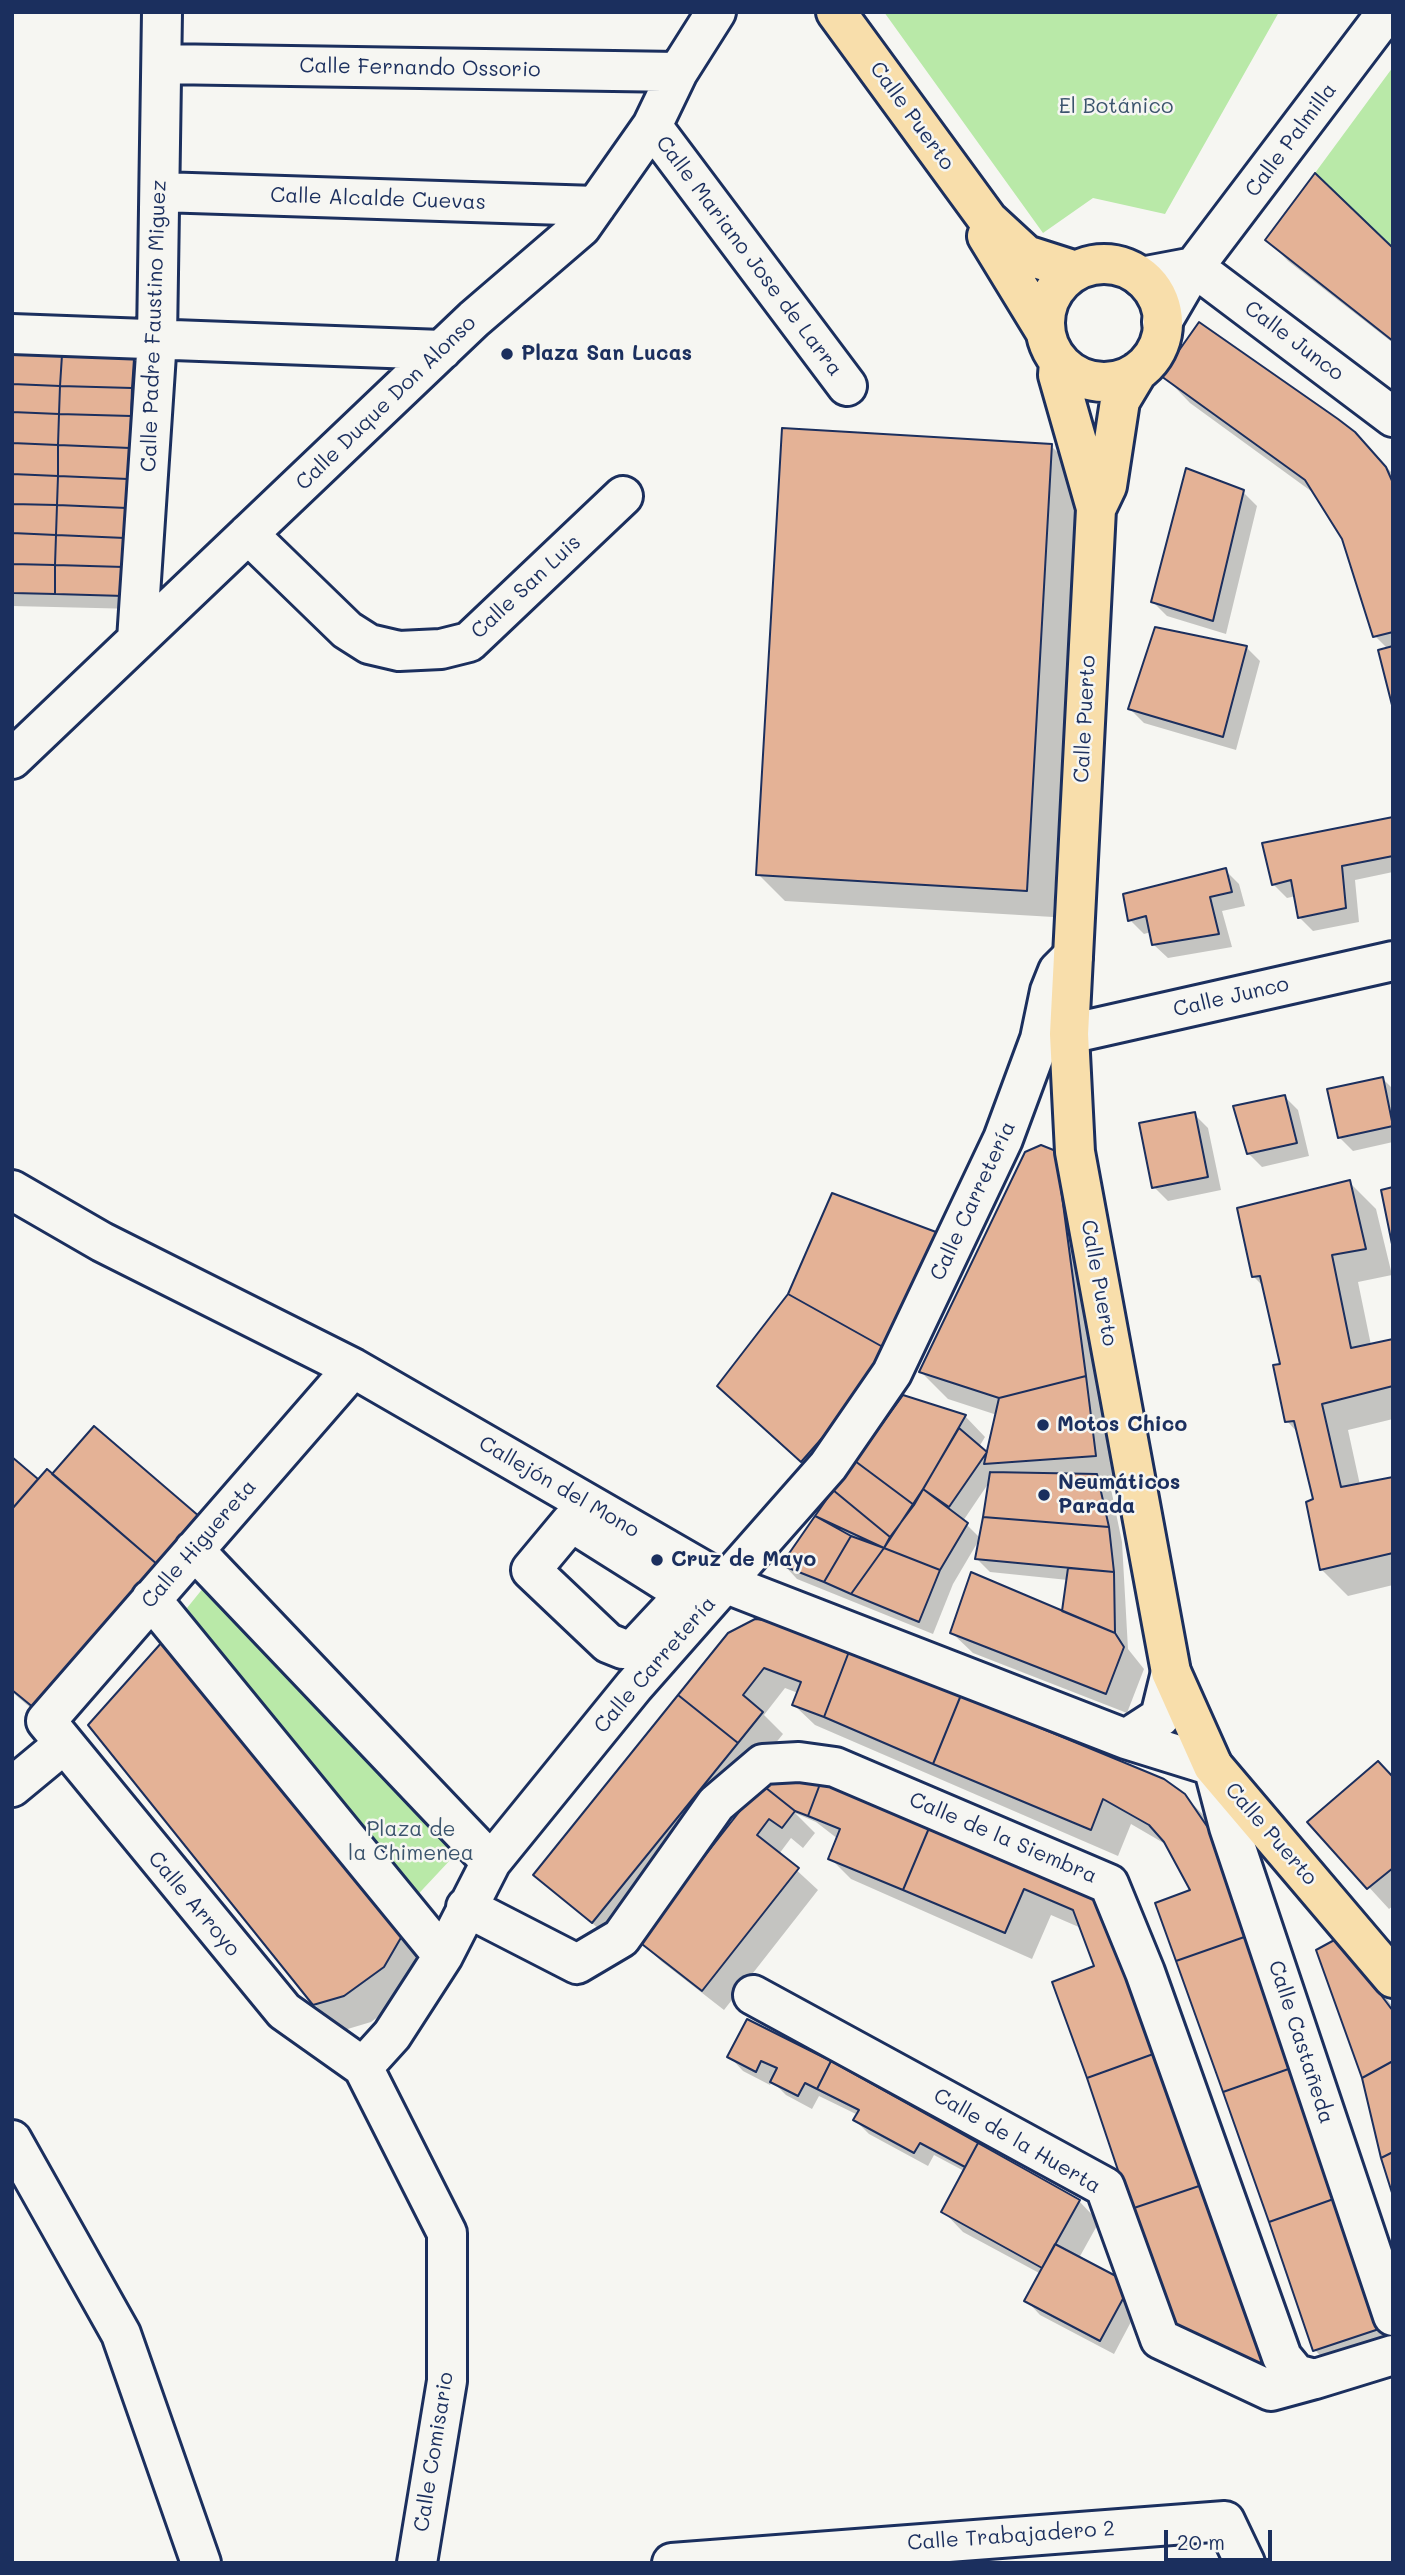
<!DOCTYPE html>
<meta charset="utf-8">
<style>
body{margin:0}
#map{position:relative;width:1405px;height:2575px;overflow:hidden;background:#f6f6f2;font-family:Mali,sans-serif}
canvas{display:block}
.frame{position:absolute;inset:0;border:14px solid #1b2f5e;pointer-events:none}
.scale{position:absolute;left:1164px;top:2530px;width:108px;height:32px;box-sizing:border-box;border:4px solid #1b2f5e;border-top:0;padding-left:9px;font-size:21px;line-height:24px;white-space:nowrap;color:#1b2f5e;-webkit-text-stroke:5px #f6f6f2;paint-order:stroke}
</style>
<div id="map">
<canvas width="1405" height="2575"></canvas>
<div class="frame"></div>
<div class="scale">20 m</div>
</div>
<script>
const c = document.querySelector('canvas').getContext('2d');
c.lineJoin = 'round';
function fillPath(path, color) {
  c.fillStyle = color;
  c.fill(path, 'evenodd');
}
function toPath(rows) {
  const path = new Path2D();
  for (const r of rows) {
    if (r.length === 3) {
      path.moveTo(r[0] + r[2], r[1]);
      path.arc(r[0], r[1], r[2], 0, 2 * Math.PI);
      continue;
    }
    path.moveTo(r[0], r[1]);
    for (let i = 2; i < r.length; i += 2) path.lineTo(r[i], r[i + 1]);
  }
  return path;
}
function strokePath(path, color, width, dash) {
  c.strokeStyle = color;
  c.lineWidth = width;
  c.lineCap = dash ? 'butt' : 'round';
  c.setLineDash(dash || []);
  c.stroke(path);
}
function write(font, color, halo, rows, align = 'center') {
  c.font = font + ' Mali,sans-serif';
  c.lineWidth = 5;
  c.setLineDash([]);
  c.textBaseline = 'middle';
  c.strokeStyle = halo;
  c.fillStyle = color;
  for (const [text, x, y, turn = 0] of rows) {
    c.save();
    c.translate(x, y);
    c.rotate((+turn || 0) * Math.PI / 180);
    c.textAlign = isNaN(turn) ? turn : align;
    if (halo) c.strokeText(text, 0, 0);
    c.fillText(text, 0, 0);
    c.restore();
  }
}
const green = toPath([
 [884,12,1279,12,1165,214,1093,198,1043,233],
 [1393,67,1393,248,1315,173],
 [204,1587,467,1842,409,1904,187,1608]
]);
const shadow = toPath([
 [1268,240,1393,251,1393,343,1288,261],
 [12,355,133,361,147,375,137,609,12,606],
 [1164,376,1354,433,1393,474,1393,702,1388,649,1375,636,1344,538,1315,494,1190,403],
 [1051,446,1079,473,1053,917,785,901,758,874],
 [1243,492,1257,506,1226,634,1167,616,1153,602],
 [1246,647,1260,661,1236,750,1144,723,1130,709],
 [1393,819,1393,872,1355,880,1359,922,1313,931,1299,917,1296,896,1287,898,1273,884],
 [1225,870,1239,884,1245,906,1222,911,1232,947,1168,958,1154,945,1151,932,1144,934,1130,920],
 [1383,1079,1393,1089,1393,1142,1353,1151,1339,1137],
 [1285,1097,1298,1110,1309,1156,1262,1167,1248,1153],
 [1194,1114,1208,1128,1221,1190,1168,1201,1154,1187],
 [1041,1147,1082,1180,1116,1476,1099,1478,1111,1489,1122,1542,1128,1649,1144,1669,1127,1713,973,1653,952,1633,1063,1613,1068,1580,990,1572,977,1559,979,1540,953,1584,933,1634,797,1579,784,1565,856,1462,965,1416,985,1437,979,1447,988,1455,997,1415,948,1399,921,1372],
 [990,1481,980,1538,963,1521],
 [1349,1182,1376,1209,1392,1275,1358,1282,1371,1345,1393,1341,1393,1419,1348,1430,1360,1485,1393,1479,1393,1585,1348,1596,1321,1569,1315,1500,1298,1433,1287,1421,1282,1366,1265,1288,1253,1276],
 [943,1237,823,1481,719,1386,789,1295],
 [12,1459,183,1594,61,1734,12,1692],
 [171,1634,432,1957,410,1993,371,2022,341,2031,314,2004],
 [729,1634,1184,1795,1211,1823,1393,2304,1393,2352,1335,2371,1315,2350,1192,1891,1167,1845,1131,1824,1118,1856,815,1725,794,1705,798,1693,785,1688,764,1715,783,1734,614,1942,535,1874],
 [1393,1778,1393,1906,1389,1909,1309,1822],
 [762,1786,1092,1891,1096,1967,1081,1928,1051,1915,1032,1959,851,1879,830,1858,838,1839,816,1822,795,1813,815,1833,803,1848,791,1838,779,1854,818,1890,724,2010,661,1961,640,1941],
 [1358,1961,1393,2007,1393,2188],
 [748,2021,1079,2201,1099,2222,1079,2258,1143,2299,1114,2354,1040,2315,1027,2301,1041,2274,963,2232,943,2211,964,2171,934,2155,928,2166,869,2134,855,2120,858,2115,819,2096,812,2109,786,2095,772,2081,770,2085,743,2071,730,2057]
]);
const building = toPath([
 [1315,173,1393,248,1393,341,1265,240,1315,173],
 [1199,322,1338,419,1355,432,1386,467,1393,483,1393,632,1373,637,1342,539,1305,480,1161,376,1199,322],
 [12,353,62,355,60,386,12,384,12,353],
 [62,355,134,359,132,388,60,386,62,355],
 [12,384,60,386,59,414,12,412,12,384],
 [60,386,132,388,131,416,59,414,60,386],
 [12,412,59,414,58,445,12,443,12,412],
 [59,414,131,416,130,448,58,445,59,414],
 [782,428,1052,444,1027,891,756,875,782,428],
 [12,443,58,445,58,476,12,474,12,443],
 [58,445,130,448,128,479,58,476,58,445],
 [1186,468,1244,490,1213,621,1151,602,1186,468],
 [12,474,58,476,57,505,12,504,12,474],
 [58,476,128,479,127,508,57,505,58,476],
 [12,504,57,505,56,535,12,533,12,504],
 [57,505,127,508,125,538,56,535,57,505],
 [12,533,56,535,55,565,12,564,12,533],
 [56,535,125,538,124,567,55,565,56,535],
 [12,564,55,565,55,594,12,593,12,564],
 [55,565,124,567,124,596,55,594,55,565],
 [1155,627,1247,646,1223,737,1128,709,1155,627],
 [1393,646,1393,709,1378,650,1393,646],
 [1393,817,1393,856,1342,866,1346,908,1298,918,1291,880,1272,885,1262,843,1393,817],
 [1226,868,1232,892,1210,897,1219,934,1152,945,1146,916,1128,921,1123,894,1226,868],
 [1383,1077,1393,1126,1338,1138,1327,1089,1383,1077],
 [1285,1095,1297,1143,1247,1154,1233,1106,1285,1095],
 [1195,1112,1208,1177,1152,1188,1139,1123,1195,1112],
 [1041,1145,1056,1151,1086,1376,999,1398,919,1372,1025,1152,1041,1145],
 [1350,1180,1366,1249,1332,1255,1351,1348,1393,1339,1393,1386,1322,1404,1341,1487,1393,1477,1393,1553,1320,1570,1306,1502,1313,1499,1294,1421,1285,1422,1273,1365,1280,1364,1260,1276,1252,1277,1237,1208,1350,1180],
 [1393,1187,1393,1249,1381,1190,1393,1187],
 [832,1193,944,1235,890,1351,788,1294,832,1193],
 [788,1294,890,1351,882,1370,801,1462,717,1386,788,1294],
 [1086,1376,1096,1456,984,1464,999,1398,1086,1376],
 [903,1395,966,1415,914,1505,855,1461,903,1395],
 [94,1426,200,1517,158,1565,52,1474,94,1426],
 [959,1428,987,1452,949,1507,923,1489,959,1428],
 [12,1457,38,1479,12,1509,12,1457],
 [855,1461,914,1505,890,1537,833,1490,855,1461],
 [47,1469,158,1565,34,1708,12,1690,12,1509,47,1469],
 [990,1472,1097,1474,1109,1527,983,1517,990,1472],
 [923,1489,968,1523,940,1570,884,1548,923,1489],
 [833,1490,890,1537,884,1548,815,1516,833,1490],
 [815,1516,851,1536,824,1582,781,1565,815,1516],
 [983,1517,1109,1527,1114,1572,975,1559,983,1517],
 [851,1536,884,1548,851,1594,824,1582,851,1536],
 [884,1548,940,1570,919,1622,851,1594,884,1548],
 [1068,1568,1114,1572,1115,1633,1062,1611,1068,1568],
 [971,1572,1115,1633,1124,1647,1106,1694,950,1633,971,1572],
 [755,1619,783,1622,850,1649,824,1717,792,1705,801,1682,764,1668,743,1695,763,1712,738,1743,678,1695,728,1633,755,1619],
 [171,1632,406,1929,384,1967,344,1996,313,2005,88,1725,171,1632],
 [850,1649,961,1695,933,1764,824,1717,850,1649],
 [678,1695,738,1743,592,1923,533,1875,678,1695],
 [961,1695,1164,1779,1185,1794,1213,1835,1250,1935,1176,1961,1155,1903,1190,1890,1164,1842,1149,1825,1103,1799,1091,1830,933,1764,961,1695],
 [1378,1761,1393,1777,1393,1868,1367,1889,1307,1822,1378,1761],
 [823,1776,808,1816,795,1811,761,1784,823,1776],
 [823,1776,932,1821,903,1890,828,1859,840,1829,808,1816,823,1776],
 [761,1784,795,1811,782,1828,769,1819,757,1835,799,1868,702,1991,638,1941,761,1784],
 [932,1821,1093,1889,1156,2053,1087,2078,1052,1982,1094,1966,1073,1910,1024,1889,1005,1933,903,1890,932,1821],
 [1250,1935,1297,2066,1223,2092,1176,1961,1250,1935],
 [1338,1938,1393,2011,1393,2061,1362,2078,1316,1950,1338,1938],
 [747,2019,831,2061,817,2089,805,2083,798,2096,770,2082,777,2068,761,2061,756,2072,727,2057,747,2019],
 [1156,2053,1205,2184,1131,2209,1087,2078,1156,2053],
 [831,2061,978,2143,965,2167,920,2143,914,2153,853,2120,859,2110,817,2089,831,2061],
 [1393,2061,1393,2152,1381,2158,1362,2078,1393,2061],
 [1297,2066,1342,2196,1269,2222,1223,2092,1297,2066],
 [978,2143,1080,2200,1042,2268,941,2212,978,2143],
 [1393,2152,1393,2196,1381,2158,1393,2152],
 [1205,2184,1270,2370,1171,2324,1131,2209,1205,2184],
 [1342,2196,1388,2326,1313,2351,1269,2222,1342,2196],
 [1055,2244,1131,2284,1100,2341,1024,2301,1055,2244]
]);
const minor = toPath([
 [162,64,678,72],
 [652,126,847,386],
 [160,192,596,206],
 [1194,267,1393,417],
 [1141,277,1194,267],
 [1162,322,1194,267,1387,12],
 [12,334,442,350],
 [248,534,347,630,369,644,399,651,441,649,469,642,623,496],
 [137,640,157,339,162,12],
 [12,759,474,319,581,227,652,126,678,72,716,12],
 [1069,1034,1393,961],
 [12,1190,102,1242,353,1368,727,1584,1126,1739,1213,1766,1229,1827,1393,2316],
 [353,1368,46,1721,284,2011,363,2067,447,2233,447,2381,417,2563],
 [571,1522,679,1590,677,1603,634,1649,623,1649,608,1643,531,1570,571,1522],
 [194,1550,491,1862],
 [151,1599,443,1956],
 [1126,1739,1160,1717,1171,1672],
 [12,1787,64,1744],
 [466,1907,577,1964,621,1938,716,1804,763,1764,799,1762,835,1767,1109,1884,1145,1972,1282,2357,1296,2374,1315,2379,1393,2355],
 [753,1995,1105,2187,1160,2339,1271,2391,1315,2379],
 [363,2067,392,2035,443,1956,491,1862,634,1686,828,1466,892,1373,1003,1139,1040,1039,1050,991,1058,971,1073,956],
 [12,2140,121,2334,201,2563],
 [672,2563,1225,2521,1245,2563]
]);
const major = toPath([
 [836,12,988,220,1026,255,1076,271],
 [987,236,1045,331],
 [1104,323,59],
 [1059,362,1058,375,1096,508],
 [1138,371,1120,401,1107,486,1096,509,1069,1034,1075,1152,1171,1672,1213,1766,1393,1978]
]);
const markers = [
 [507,354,7,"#1b2f5e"],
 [1043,1425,7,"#1b2f5e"],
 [1044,1495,7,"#1b2f5e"],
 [657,1560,7,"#1b2f5e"]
];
const streetNames = [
 ["Calle Fernando Ossorio",420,68,1],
 ["Calle Puerto",912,116,54],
 ["Calle Palmilla",1291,140,-53],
 ["Calle Alcalde Cuevas",378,199,2],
 ["Calle Mariano Jose de Larra",749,256,53],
 ["Calle Padre Faustino Miguez",154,326,-88],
 ["Calle Junco",1294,341,37],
 ["Calle Duque Don Alonso",386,403,-44],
 ["Calle San Luis",526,587,-43],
 ["Calle Puerto",1085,719,-87],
 ["Calle Junco",1231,997,-13],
 ["Calle Carretería",973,1201,-65],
 ["Calle Puerto",1099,1283,80],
 ["Callejón del Mono",559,1487,30],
 ["Calle Higuereta",199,1544,-49],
 ["Calle Carretería",655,1665,-49],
 ["Calle Puerto",1271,1834,49],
 ["Calle de la Siembra",1003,1838,23],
 ["Calle Arroyo",194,1904,50],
 ["Calle Castañeda",1301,2042,72],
 ["Calle de la Huerta",1017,2141,30],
 ["Calle Comisario",434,2452,-81],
 ["Calle Trabajadero 2",1011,2536,-4]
];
const parkNames = [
 ["El Botánico",1116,107],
 ["Plaza de",411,1830],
 ["la Chimenea",411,1854]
];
const poiNames = [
 ["Plaza San Lucas",521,354],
 ["Motos Chico",1057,1425],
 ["Neumáticos",1058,1483],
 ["Parada",1058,1507],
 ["Cruz de Mayo",671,1560]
];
fillPath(green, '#b9e9a8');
fillPath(shadow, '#0003');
fillPath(building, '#e4b296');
strokePath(building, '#1b2f5e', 2);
strokePath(minor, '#1b2f5e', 44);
strokePath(major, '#1b2f5e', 44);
strokePath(minor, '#f6f6f2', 38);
strokePath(major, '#f8deab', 38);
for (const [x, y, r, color] of markers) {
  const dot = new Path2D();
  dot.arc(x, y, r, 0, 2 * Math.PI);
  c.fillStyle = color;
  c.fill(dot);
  strokePath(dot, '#f6f6f2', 2.5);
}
write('21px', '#1b2f5e', '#f6f6f2', streetNames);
write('21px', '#3b546d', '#f6f6f2', parkNames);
write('bold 21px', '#1b2f5e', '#f6f6f2', poiNames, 'left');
</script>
